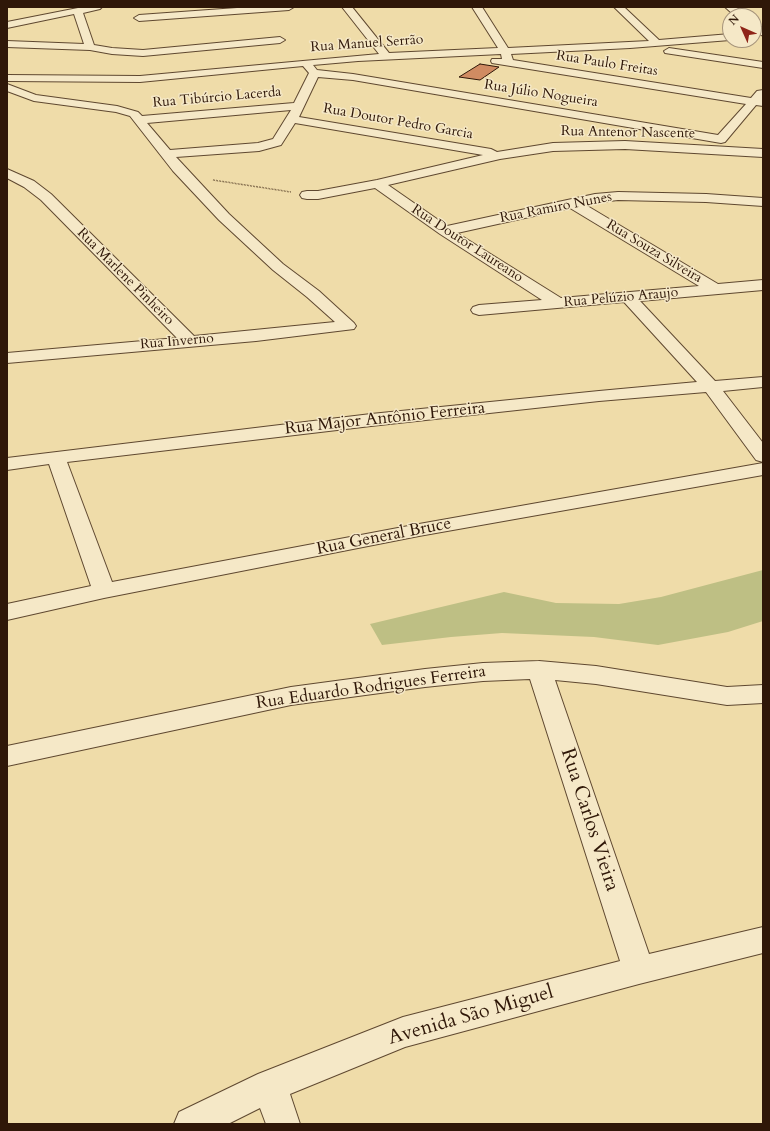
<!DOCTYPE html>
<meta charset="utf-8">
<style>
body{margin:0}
#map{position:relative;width:770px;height:1131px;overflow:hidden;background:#efdca9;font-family:Cardo,serif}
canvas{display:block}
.frame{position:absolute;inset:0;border:8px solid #2f1708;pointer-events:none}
.north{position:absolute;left:722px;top:8px;width:40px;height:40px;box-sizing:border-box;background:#f5e8c7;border:1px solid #a6947b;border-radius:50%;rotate:315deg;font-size:11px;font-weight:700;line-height:16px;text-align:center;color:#2f1708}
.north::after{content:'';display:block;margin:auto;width:14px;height:18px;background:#8f2418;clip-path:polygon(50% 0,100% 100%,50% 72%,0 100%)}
</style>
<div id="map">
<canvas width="770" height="1131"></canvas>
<div class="frame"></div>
<div class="north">N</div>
</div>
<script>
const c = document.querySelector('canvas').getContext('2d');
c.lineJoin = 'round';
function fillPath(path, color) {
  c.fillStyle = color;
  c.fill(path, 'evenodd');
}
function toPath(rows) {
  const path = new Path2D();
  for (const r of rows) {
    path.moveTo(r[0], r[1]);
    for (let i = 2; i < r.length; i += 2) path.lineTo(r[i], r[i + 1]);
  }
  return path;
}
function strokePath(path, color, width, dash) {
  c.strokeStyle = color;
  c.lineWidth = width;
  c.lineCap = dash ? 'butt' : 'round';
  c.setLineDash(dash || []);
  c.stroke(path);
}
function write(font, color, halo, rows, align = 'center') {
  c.font = font + ' Cardo,serif';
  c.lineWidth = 3;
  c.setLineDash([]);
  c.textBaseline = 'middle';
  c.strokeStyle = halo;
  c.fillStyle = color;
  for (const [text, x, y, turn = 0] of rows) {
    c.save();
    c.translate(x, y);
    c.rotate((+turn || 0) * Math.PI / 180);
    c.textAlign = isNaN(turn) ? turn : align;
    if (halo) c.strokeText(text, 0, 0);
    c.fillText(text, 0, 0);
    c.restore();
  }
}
const green = toPath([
 [763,570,763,621,728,632,658,645,594,637,502,633,451,637,382,645,370,624,504,592,556,603,619,604,661,597]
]);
const building = toPath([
 [480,64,499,67,480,80,459,77,480,64]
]);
const path = toPath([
 [213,180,291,192]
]);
const minor = toPath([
 [83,7,102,7,100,9,83,13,94,45,112,48,143,50,280,37,285,40,280,43,143,56,112,54,90,50,7,47,7,41,84,44,74,14,7,28,7,22,83,7],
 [251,7,294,7,289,10,139,21,134,18,139,15,251,7],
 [342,7,352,7,389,53,498,48,472,7,482,7,508,48,649,41,614,7,624,7,659,40,730,34,730,40,630,48,511,54,513,60,751,98,757,91,763,90,762,99,763,100,763,106,756,105,725,142,721,143,353,80,318,77,299,117,491,149,497,152,553,143,625,141,763,149,763,157,625,149,553,151,500,159,388,185,447,226,595,194,618,192,706,194,763,198,763,206,706,202,618,200,584,204,718,284,763,280,763,290,640,301,715,381,763,377,763,387,723,391,763,443,763,462,756,460,706,392,599,401,371,426,67,462,112,582,419,524,763,463,763,475,419,536,104,598,7,620,7,604,91,586,49,464,7,470,7,458,371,414,599,391,697,382,624,302,479,315,473,313,471,310,473,307,479,305,542,300,440,234,375,188,318,199,307,199,302,198,300,195,302,192,307,191,318,191,377,180,483,155,295,123,281,145,259,151,176,157,229,214,283,264,319,291,354,323,356,326,354,329,256,341,7,363,7,353,177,338,41,200,24,187,7,178,7,169,34,181,51,194,194,336,335,322,307,297,273,270,219,220,173,171,130,116,116,112,34,101,7,91,7,84,36,95,117,106,138,112,142,116,294,103,309,73,303,66,140,82,7,81,7,75,140,76,379,54,342,7],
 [501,54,502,59,492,59,491,61,492,63,746,104,718,135,353,74,317,70,313,65,358,61,501,54],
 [291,110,273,139,258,143,170,150,147,123,291,110],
 [570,208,699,286,561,298,457,233,570,208],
 [725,7,736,7,746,16,735,16,725,7],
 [754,23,763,28,763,36,754,31,754,23],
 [669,48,763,62,763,68,665,53,664,51,669,48],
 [539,661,596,666,727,687,763,685,763,703,727,705,596,684,555,680,649,954,763,927,763,953,639,984,405,1047,290,1094,300,1124,266,1124,260,1108,228,1124,174,1124,179,1112,258,1074,403,1017,620,961,530,679,483,681,425,687,291,705,7,766,7,746,291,687,425,669,483,663,539,661]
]);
const farStreetnames = [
 ["Rua Manuel Serrão",367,44,-4],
 ["Rua Paulo Freitas",607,64,9],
 ["Rua Júlio Nogueira",541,94,9],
 ["Rua Tibúrcio Lacerda",217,98,-5],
 ["Rua Doutor Pedro Garcia",398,122,10],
 ["Rua Antenor Nascente",628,133,1],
 ["Rua Ramiro Nunes",556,208,-11],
 ["Rua Doutor Laureano",467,244,33],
 ["Rua Souza Silveira",654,252,31],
 ["Rua Marlene Pinheiro",125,277,45],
 ["Rua Pelúzio Araujo",621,298,-5],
 ["Rua Inverno",177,342,-5]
];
const streetNames = [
 ["Rua Major Antônio Ferreira",385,419,-6],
 ["Rua General Bruce",384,537,-11],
 ["Rua Eduardo Rodrigues Ferreira",371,688,-8]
];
const nearStreetnames = [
 ["Rua Carlos Vieira",589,820,72],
 ["Avenida São Miguel",471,1016,-16]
];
fillPath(green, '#bebf84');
fillPath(building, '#d08b62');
strokePath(building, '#2f1708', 1);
strokePath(minor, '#5f4830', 2);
strokePath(path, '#2f1708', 1.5, [0.5, 1]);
fillPath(minor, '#f5e8c7');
write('14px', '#2f1708', '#f5e8c7', farStreetnames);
write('17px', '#2f1708', '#f5e8c7', streetNames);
write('20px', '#2f1708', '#f5e8c7', nearStreetnames);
</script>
